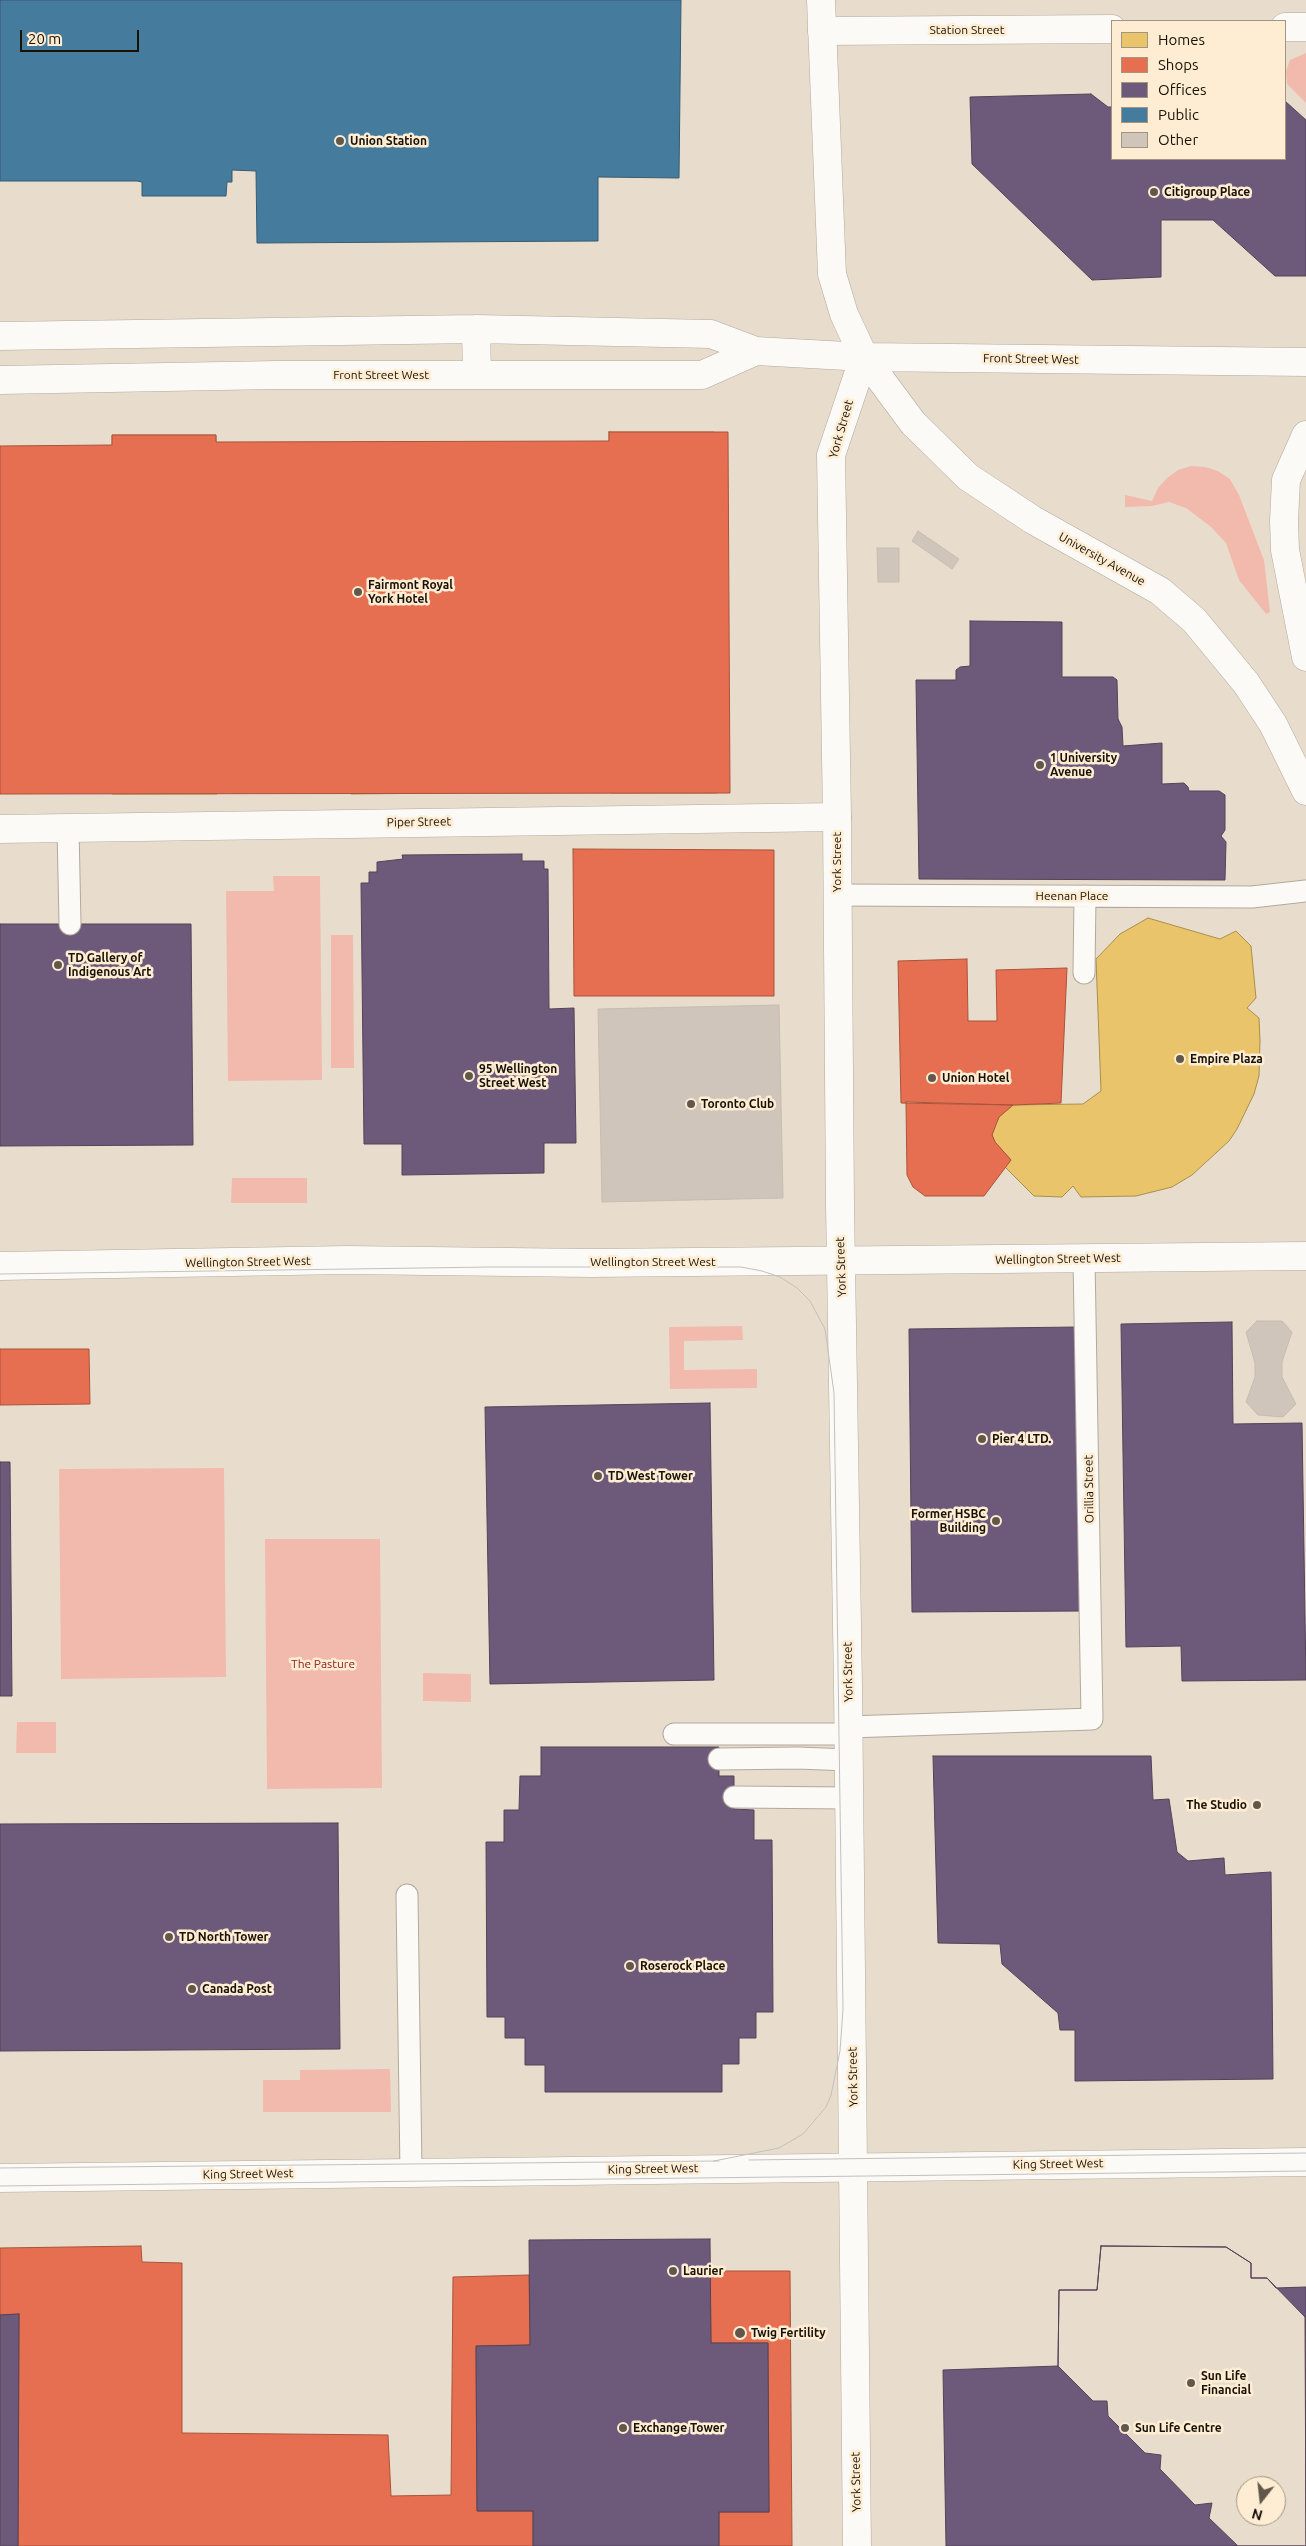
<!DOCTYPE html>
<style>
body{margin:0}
#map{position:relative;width:1306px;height:2546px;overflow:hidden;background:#e8ddcc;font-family:Ubuntu,sans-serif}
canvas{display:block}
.legend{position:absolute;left:1111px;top:20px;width:175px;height:140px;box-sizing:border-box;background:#feedd3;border:1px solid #a29581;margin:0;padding:6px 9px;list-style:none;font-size:15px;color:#181106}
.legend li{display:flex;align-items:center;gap:10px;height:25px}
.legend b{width:25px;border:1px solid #a29581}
.north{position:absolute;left:1236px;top:2476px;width:50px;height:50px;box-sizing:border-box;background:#feedd3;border:1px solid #a29581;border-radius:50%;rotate:196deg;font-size:14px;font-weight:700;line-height:20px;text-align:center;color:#181106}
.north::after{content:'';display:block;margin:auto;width:18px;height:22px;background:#61584b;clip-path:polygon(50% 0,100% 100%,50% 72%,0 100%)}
.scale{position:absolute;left:20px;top:30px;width:119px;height:22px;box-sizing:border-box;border:2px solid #181106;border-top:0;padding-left:6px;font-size:15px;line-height:18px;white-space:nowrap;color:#181106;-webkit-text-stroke:4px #feedd3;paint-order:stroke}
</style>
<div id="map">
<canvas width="1306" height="2546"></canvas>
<ul class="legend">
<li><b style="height:14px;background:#e9c46a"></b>Homes</li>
<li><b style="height:14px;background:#e76f51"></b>Shops</li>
<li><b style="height:14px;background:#6d597a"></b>Offices</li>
<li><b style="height:14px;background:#457b9d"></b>Public</li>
<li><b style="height:14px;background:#d0c5ba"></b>Other</li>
</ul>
<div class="north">N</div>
<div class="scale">20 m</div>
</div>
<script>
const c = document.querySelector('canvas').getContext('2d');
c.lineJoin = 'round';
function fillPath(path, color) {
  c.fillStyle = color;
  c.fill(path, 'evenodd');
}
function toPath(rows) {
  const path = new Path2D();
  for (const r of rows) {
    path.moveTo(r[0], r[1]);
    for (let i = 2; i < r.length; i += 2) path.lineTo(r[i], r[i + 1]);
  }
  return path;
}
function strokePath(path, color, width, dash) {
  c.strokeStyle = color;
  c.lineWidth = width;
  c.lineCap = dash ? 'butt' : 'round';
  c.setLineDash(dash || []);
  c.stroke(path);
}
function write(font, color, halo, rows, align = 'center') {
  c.font = font + ' Ubuntu,sans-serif';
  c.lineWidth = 5;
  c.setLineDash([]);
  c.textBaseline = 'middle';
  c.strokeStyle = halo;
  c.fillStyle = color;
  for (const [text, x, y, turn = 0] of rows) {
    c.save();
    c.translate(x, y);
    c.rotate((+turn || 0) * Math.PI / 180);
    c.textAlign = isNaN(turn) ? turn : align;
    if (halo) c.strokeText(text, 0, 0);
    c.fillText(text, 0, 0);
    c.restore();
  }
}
const green = toPath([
 [1306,53,1306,103,1287,84,1286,71,1290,60],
 [1191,466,1205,467,1218,471,1230,479,1239,495,1264,560,1270,612,1266,614,1239,580,1226,543,1211,527,1186,508,1169,502,1152,506,1125,507,1125,495,1152,501,1158,488,1167,478,1178,470],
 [273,876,320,876,322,1080,228,1081,226,891,274,891],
 [331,935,353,935,354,1068,331,1068],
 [232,1178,307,1178,307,1203,231,1203],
 [742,1326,743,1340,684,1341,684,1370,757,1369,757,1388,670,1389,669,1327],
 [224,1468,226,1677,61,1679,59,1469],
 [265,1539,380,1539,382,1788,267,1789],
 [423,1673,471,1674,471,1702,423,1701],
 [17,1722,56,1722,56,1753,16,1753],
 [390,2069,391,2112,263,2112,263,2080,300,2080,300,2070]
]);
const homes = toPath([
 [609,432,714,432,717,793,611,793,611,658,456,659,457,793,351,794,350,660,216,660,217,794,112,794,111,663,0,664,0,526,113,526,112,435,216,435,216,524,609,522,609,432],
 [1148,918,1220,939,1236,931,1251,946,1256,998,1247,1008,1259,1018,1260,1041,1259,1076,1254,1094,1237,1129,1229,1141,1192,1175,1172,1187,1136,1196,1081,1197,1073,1186,1062,1197,1034,1196,1005,1167,1011,1160,995,1142,992,1135,994,1128,999,1117,1013,1105,1083,1104,1101,1091,1096,959,1120,934,1148,918]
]);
const shops = toPath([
 [609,432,728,432,730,793,0,794,0,446,112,445,112,435,216,435,216,442,609,441,609,432],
 [573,849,774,850,774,996,574,996,573,849],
 [967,959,968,1021,997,1021,996,970,1067,968,1061,1103,1013,1105,901,1103,898,961,967,959],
 [906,1102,1013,1105,999,1117,992,1135,995,1142,1011,1160,984,1196,925,1196,913,1187,907,1175,906,1102],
 [0,1349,89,1349,90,1404,0,1405,0,1349],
 [141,2246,142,2262,182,2263,182,2433,388,2435,391,2496,451,2495,453,2277,529,2275,530,2345,476,2346,477,2511,533,2511,533,2546,18,2546,19,2314,0,2315,0,2248,141,2246],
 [710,2271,790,2271,792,2546,719,2546,719,2512,769,2512,768,2343,711,2343,710,2271]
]);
const offices = toPath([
 [1091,94,1108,107,1112,107,1112,159,1285,159,1285,101,1306,120,1306,276,1275,276,1213,220,1161,220,1161,277,1092,280,972,164,970,97,1091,94],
 [970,621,1062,622,1062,677,1113,677,1117,680,1118,719,1122,727,1123,746,1162,743,1162,784,1184,783,1188,787,1189,791,1219,791,1225,795,1225,830,1221,836,1226,842,1225,880,919,879,916,680,956,680,956,670,960,667,970,666,970,621],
 [522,854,522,861,544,861,544,869,548,869,549,1009,574,1008,576,1143,544,1143,544,1173,402,1175,402,1144,364,1144,361,883,369,883,369,872,377,872,377,862,403,859,402,855,522,854],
 [0,924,191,924,193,1145,0,1146,0,924],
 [1232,1322,1233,1424,1302,1423,1306,1680,1182,1681,1181,1646,1126,1647,1121,1324,1232,1322],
 [1079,1327,1081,1611,912,1612,909,1329,1079,1327],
 [710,1403,714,1680,490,1684,485,1407,710,1403],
 [0,1462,10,1462,12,1696,0,1696,0,1462],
 [541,1747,719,1747,719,1776,734,1776,734,1809,754,1810,754,1840,772,1840,773,2012,756,2012,756,2038,739,2038,739,2064,722,2064,722,2092,545,2092,545,2065,525,2065,525,2038,505,2038,505,2017,487,2017,486,1842,504,1842,504,1810,519,1810,520,1776,541,1776,541,1747],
 [933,1756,1151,1756,1153,1800,1169,1799,1177,1852,1188,1861,1224,1858,1225,1875,1271,1872,1273,2079,1075,2081,1075,2030,1060,2030,1058,2013,1002,1964,1000,1944,938,1943,933,1756],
 [338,1823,340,2049,0,2051,0,1824,338,1823],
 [710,2239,711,2343,768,2343,769,2512,719,2512,719,2546,533,2546,533,2511,477,2511,476,2346,530,2345,529,2240,710,2239],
 [1101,2246,1226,2247,1251,2263,1251,2278,1267,2278,1305,2317,1306,2546,1238,2546,1209,2518,1212,2503,1195,2505,1160,2469,1161,2455,1145,2453,1108,2416,1107,2401,1093,2401,1058,2366,1059,2290,1097,2290,1101,2246],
 [1246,2486,1276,2486,1276,2516,1246,2516,1246,2486],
 [1101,2246,1226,2247,1251,2263,1251,2278,1267,2278,1276,2288,1306,2287,1306,2546,946,2546,943,2370,1058,2366,1059,2290,1097,2290,1101,2246],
 [1246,2486,1276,2486,1276,2516,1246,2516,1246,2486],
 [19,2314,18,2546,0,2546,0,2315,19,2314]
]);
const public = toPath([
 [0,0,681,0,679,178,598,177,598,241,257,243,256,171,232,170,232,182,227,182,226,196,142,196,142,182,137,181,0,181,0,0]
]);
const building = toPath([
 [918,531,959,559,952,569,912,541,918,531],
 [877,548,899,548,899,582,878,582,877,548],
 [779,1005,783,1198,602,1202,598,1009,779,1005],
 [1257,1321,1282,1321,1292,1332,1282,1362,1282,1377,1296,1404,1283,1417,1258,1415,1246,1402,1255,1377,1255,1363,1246,1332,1257,1321]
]);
const service = toPath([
 [68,828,70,924],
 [837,895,1252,897,1306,891],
 [1084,973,1085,896],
 [848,1727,1092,1719,1084,1259],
 [674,1734,848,1734],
 [719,1759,798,1758,849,1760],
 [734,1797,849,1798],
 [407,1895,411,2172]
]);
const minor = toPath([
 [1285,27,1306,27],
 [822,31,1112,29],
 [0,829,837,817]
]);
const tertiary = toPath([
 [857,2546,848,1686,840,1205,837,817,831,455,864,357]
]);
const secondary = toPath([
 [476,329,477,374],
 [0,336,476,329,711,334,756,351,864,357],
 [0,380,277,375,702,375,756,351],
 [0,2178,1306,2162]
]);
const primary = toPath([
 [821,0,832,274,844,314,864,357,913,423,968,477,1033,520,1160,591,1194,620,1246,683,1273,724,1306,791],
 [864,357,1306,362],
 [1306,435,1286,480,1284,521,1285,550,1306,657],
 [0,1266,347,1260,591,1263,1306,1256]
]);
const tram = toPath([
 [0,1274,490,1267,741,1267,762,1271,780,1277,797,1288,810,1301,825,1329,834,1393,843,2009,840,2051,831,2095,826,2107,803,2134,779,2148,714,2161],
 [749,2160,1306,2153],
 [0,2168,719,2161],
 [0,2186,1306,2171]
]);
const markers = [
 [340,141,5,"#61584b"],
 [1154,192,5,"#61584b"],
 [358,592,5,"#61584b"],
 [1040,765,5,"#61584b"],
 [58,965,5,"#61584b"],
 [1180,1059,5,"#61584b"],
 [469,1076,5,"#61584b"],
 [932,1078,5,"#61584b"],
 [691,1104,5,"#61584b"],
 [982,1439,5,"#61584b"],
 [598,1476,5,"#61584b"],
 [996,1521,5,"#61584b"],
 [1257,1805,5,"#61584b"],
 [169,1937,5,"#61584b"],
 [630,1966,5,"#61584b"],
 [192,1989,5,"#61584b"],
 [673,2271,5,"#61584b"],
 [740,2333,6,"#61584b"],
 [1191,2383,5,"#61584b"],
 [623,2428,5,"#61584b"],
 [1125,2428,5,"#61584b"]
];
const streetNames = [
 ["Station Street",967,30],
 ["Front Street West",1031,359,1],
 ["Front Street West",381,375],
 ["York Street",841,429,-74],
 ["University Avenue",1102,559,29],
 ["Piper Street",419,822,-1],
 ["York Street",837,862,-90],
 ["Heenan Place",1072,896],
 ["Wellington Street West",1058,1259,-1],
 ["Wellington Street West",248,1262,-1],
 ["Wellington Street West",653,1262],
 ["York Street",841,1267,-92],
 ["Orillia Street",1089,1489,-91],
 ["York Street",848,1672,-91],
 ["York Street",853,2077,-91],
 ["King Street West",1058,2164,-1],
 ["King Street West",653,2169,-1],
 ["King Street West",248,2174,-1],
 ["York Street",856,2482,-91]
];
const poiNames = [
 ["Union Station",350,141],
 ["Citigroup Place",1164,192],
 ["Fairmont Royal",368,585],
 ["York Hotel",368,599],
 ["1 University",1050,758],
 ["Avenue",1050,772],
 ["TD Gallery of",68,958],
 ["Indigenous Art",68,972],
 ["Empire Plaza",1190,1059],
 ["95 Wellington",479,1069],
 ["Street West",479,1083],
 ["Union Hotel",942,1078],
 ["Toronto Club",701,1104],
 ["Pier 4 LTD.",992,1439],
 ["TD West Tower",608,1476],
 ["Former HSBC",986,1514,"right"],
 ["Building",986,1528,"right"],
 ["The Studio",1247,1805,"right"],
 ["TD North Tower",179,1937],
 ["Roserock Place",640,1966],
 ["Canada Post",202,1989],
 ["Laurier",683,2271],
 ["Twig Fertility",751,2333],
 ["Sun Life",1201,2376],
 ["Financial",1201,2390],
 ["Exchange Tower",633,2428],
 ["Sun Life Centre",1135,2428]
];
const parkNames = [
 ["The Pasture",323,1664]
];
fillPath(green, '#f2baad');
fillPath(homes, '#e9c46a');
strokePath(homes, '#aa8e4c', 1);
fillPath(shops, '#e76f51');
strokePath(shops, '#a9533a', 1);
fillPath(offices, '#6d597a');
strokePath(offices, '#544357', 1);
fillPath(public, '#457b9d');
strokePath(public, '#385b70', 1);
fillPath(building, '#d0c5ba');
strokePath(building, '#c7bcb0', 1);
strokePath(service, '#b2a99c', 23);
strokePath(minor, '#b2a99c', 29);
strokePath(tertiary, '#b2a99c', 29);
strokePath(secondary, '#b2a99c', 29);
strokePath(primary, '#b2a99c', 29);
strokePath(service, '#fcfaf7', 21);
strokePath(minor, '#fcfaf7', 28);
strokePath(tertiary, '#fcfaf7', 28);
strokePath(secondary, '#fcfaf7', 28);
strokePath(primary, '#fcfaf7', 28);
strokePath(tram, '#c3c0bc', 1);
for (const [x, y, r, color] of markers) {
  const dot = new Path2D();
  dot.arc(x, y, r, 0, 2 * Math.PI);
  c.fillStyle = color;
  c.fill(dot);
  strokePath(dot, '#feedd3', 2);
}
write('12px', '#181106', '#feedd3', streetNames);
write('bold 12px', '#181106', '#feedd3', poiNames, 'left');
write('12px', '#8a181a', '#feedd3', parkNames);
</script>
